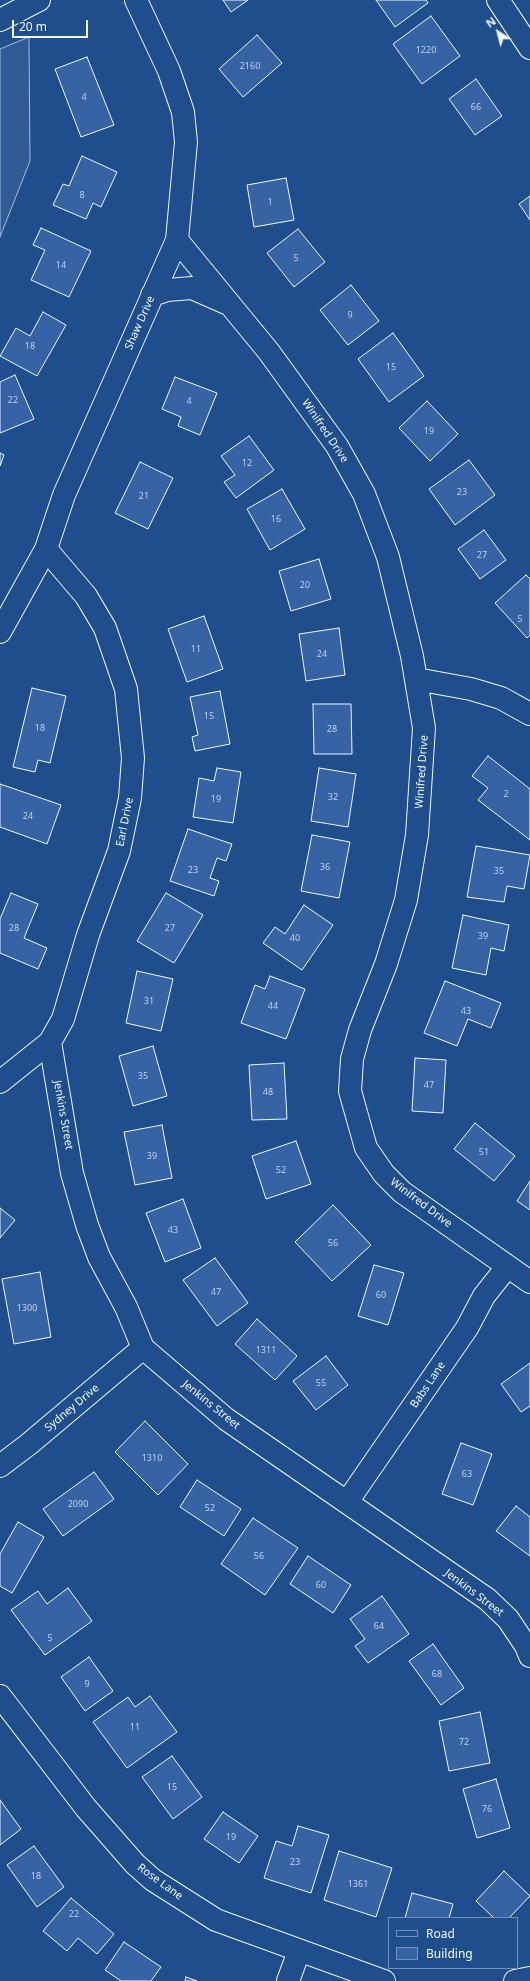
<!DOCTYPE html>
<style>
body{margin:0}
#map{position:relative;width:530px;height:1981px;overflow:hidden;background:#1f4e8c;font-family:"Noto Sans",sans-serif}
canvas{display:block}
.legend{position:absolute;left:388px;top:1917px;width:130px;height:52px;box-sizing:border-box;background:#1f4e8c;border:1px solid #7391ba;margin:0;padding:5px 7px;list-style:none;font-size:12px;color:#f2f6ff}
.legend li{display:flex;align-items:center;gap:8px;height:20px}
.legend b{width:20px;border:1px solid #7391ba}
.north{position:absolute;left:478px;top:12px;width:40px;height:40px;-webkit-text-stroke:3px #1f4e8c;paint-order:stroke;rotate:324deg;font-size:11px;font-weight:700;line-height:16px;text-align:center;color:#f2f6ff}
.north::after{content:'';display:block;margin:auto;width:14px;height:18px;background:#f2f6ff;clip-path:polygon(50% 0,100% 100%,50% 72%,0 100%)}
.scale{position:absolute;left:12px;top:20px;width:76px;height:18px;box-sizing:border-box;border:2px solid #f2f6ff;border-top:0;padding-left:5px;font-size:12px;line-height:14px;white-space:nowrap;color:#f2f6ff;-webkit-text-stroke:3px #1f4e8c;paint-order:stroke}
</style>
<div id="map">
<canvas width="530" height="1981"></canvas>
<ul class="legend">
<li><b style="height:5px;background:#1f4e8c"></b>Road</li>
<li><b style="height:11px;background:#3563a3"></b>Building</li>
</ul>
<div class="north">N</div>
<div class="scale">20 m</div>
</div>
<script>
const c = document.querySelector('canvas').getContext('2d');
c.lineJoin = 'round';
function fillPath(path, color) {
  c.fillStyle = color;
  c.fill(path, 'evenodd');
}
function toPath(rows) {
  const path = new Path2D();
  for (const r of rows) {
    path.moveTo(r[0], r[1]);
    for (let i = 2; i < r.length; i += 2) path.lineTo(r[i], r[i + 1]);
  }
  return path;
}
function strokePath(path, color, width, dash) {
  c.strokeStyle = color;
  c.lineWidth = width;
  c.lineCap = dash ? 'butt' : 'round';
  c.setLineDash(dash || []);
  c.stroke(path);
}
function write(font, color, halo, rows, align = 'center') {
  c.font = font + ' "Noto Sans",sans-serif';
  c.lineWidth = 3;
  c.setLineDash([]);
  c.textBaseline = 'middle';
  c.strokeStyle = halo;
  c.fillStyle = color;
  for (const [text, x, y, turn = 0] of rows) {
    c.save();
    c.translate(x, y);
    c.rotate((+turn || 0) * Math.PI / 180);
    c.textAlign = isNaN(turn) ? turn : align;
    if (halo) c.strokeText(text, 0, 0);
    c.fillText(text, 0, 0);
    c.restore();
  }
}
const built = toPath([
 [29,37,30,161,0,237,0,49,29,37]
]);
const building = toPath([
 [223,0,248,0,231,12,223,0],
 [376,0,426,0,428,3,395,27,376,0],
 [431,16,460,56,422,84,393,44,431,16],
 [257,35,282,63,243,97,219,69,257,35],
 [87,57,114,125,81,137,55,69,87,57],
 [476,79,502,116,475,135,449,99,476,79],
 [82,156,117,172,101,207,93,203,86,219,53,205,63,184,69,186,82,156],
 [286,178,294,220,254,227,247,185,286,178],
 [530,196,530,220,519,204,530,196],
 [41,228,91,251,69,297,31,280,45,250,33,245,41,228],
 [298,229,325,262,294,287,267,253,298,229],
 [351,285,379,321,348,345,320,310,351,285],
 [43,312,66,325,37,376,0,356,16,328,30,336,43,312],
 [393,333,424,376,389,402,358,359,393,333],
 [15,375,34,419,0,433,0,382,15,375],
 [175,377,217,393,200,435,178,426,181,417,162,409,175,377],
 [427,401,458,434,430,461,399,428,427,401],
 [249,436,274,470,236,498,224,482,235,475,221,456,249,436],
 [0,453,4,455,0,466,0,453],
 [469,460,495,495,455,525,429,489,469,460],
 [140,462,173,478,148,529,115,513,140,462],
 [282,489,305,529,270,550,247,509,282,489],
 [484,530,506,560,480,579,458,549,484,530],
 [319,559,331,599,291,611,279,571,319,559],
 [526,575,530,579,530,635,527,638,495,603,526,575],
 [204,616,223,669,187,682,168,629,204,616],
 [339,628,345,675,306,681,299,634,339,628],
 [32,688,66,696,50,763,38,760,35,772,13,767,32,688],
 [220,691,230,744,195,751,192,737,198,735,190,697,220,691],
 [313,704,351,704,352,754,314,754,313,704],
 [488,756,530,789,530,840,478,800,488,788,472,776,488,756],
 [217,768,241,772,233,823,193,817,199,778,214,781,217,768],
 [319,768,356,774,348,827,311,821,319,768],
 [0,784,61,805,47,844,0,827,0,784],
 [188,829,232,844,226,861,217,858,210,878,219,881,214,896,170,881,188,829],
 [312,835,350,842,339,898,301,891,312,835],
 [476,846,530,855,524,889,507,886,504,902,467,897,476,846],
 [11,893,38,904,24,938,47,948,38,969,0,953,0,919,11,893],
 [166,893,203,915,174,963,137,941,166,893],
 [304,905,333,925,302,970,263,943,275,927,285,934,304,905],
 [463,915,509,925,504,951,491,948,486,975,452,968,463,915],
 [137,971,173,979,161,1031,126,1023,137,971],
 [270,976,305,989,286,1039,241,1023,255,985,265,989,270,976],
 [445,981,501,1003,491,1028,468,1019,457,1046,424,1033,445,981],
 [153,1046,167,1096,133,1106,119,1056,153,1046],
 [415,1058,446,1060,443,1113,412,1111,415,1058],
 [284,1063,287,1119,252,1120,249,1065,284,1063],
 [475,1123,515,1156,494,1181,454,1149,475,1123],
 [162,1125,172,1178,135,1185,124,1132,162,1125],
 [296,1141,311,1184,266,1199,252,1156,296,1141],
 [530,1181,530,1210,517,1201,530,1181],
 [183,1199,201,1248,165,1262,146,1213,183,1199],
 [333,1205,371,1245,332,1281,295,1242,333,1205],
 [0,1208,15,1220,0,1238,0,1208],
 [215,1258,248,1303,217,1326,183,1280,215,1258],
 [374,1265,404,1273,388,1325,358,1316,374,1265],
 [40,1272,51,1337,14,1344,2,1279,40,1272],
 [257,1319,297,1356,275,1380,235,1344,257,1319],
 [326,1356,348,1385,316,1410,293,1381,326,1356],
 [530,1363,530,1406,521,1412,501,1384,530,1363],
 [145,1421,188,1464,158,1495,115,1452,145,1421],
 [461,1443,492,1454,473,1505,442,1494,461,1443],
 [94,1472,114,1499,63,1536,43,1509,94,1472],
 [197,1480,241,1509,224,1536,180,1507,197,1480],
 [516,1506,530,1517,530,1556,496,1531,516,1506],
 [253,1518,298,1548,265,1595,221,1564,253,1518],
 [18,1522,44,1537,12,1593,0,1586,0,1554,18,1522],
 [308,1556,351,1585,333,1613,290,1584,308,1556],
 [68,1588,92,1621,45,1655,11,1610,38,1591,47,1604,68,1588],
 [382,1596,409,1634,368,1663,355,1646,365,1639,350,1619,382,1596],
 [433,1644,464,1688,441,1705,409,1661,433,1644],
 [89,1657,113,1691,85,1711,61,1677,89,1657],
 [150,1696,177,1732,127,1768,93,1722,128,1697,135,1707,150,1696],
 [480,1712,490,1763,449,1771,439,1721,480,1712],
 [172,1756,202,1797,173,1819,142,1777,172,1756],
 [496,1779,510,1828,477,1838,463,1789,496,1779],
 [0,1800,21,1829,0,1845,0,1800],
 [223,1812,258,1836,239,1863,204,1839,223,1812],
 [298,1826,329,1835,311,1893,264,1878,276,1841,292,1846,298,1826],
 [34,1846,64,1887,37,1907,7,1865,34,1846],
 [339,1851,392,1868,376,1917,324,1900,339,1851],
 [504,1871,530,1896,509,1918,494,1918,476,1901,504,1871],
 [412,1893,453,1904,449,1918,405,1918,412,1893],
 [71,1898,114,1934,97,1954,78,1938,67,1951,43,1931,71,1898],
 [124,1942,161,1967,151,1981,121,1981,105,1970,124,1942],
 [186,1977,197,1981,185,1981,186,1977]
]);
const street = toPath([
 [498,0,530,48],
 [177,240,269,352,337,446,364,494,388,557,412,656,424,728,417,835,406,900,386,964,360,1030,352,1059,350,1091,366,1148,384,1174,402,1192,530,1282],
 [152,295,167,290,192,288,226,303],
 [0,632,46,549,64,495,177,240,186,142,183,112,169,71,136,0],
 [416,679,471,689,501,698,530,714],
 [50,1042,72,1173,87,1225,99,1257,126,1307,143,1348,226,1419,487,1599,508,1619,526,1646,530,1656],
 [0,1082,50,1042,63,1019,88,935,119,851,130,798,133,758,126,689,105,628,86,596,46,549],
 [0,1466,29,1444,143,1348],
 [347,1502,467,1328,484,1296,507,1267],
 [0,1696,86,1808,135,1864,153,1880,216,1920,384,1981],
 [288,1981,299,1951],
 [515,1981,530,1978]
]);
const primary = toPath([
 [0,20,39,0]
]);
const numberNames = [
 ["1220",426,50],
 ["2160",250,66],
 ["4",84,97],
 ["66",476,107],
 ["8",82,195],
 ["1",270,202],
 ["5",296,258],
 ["14",61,265],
 ["9",350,315],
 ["18",30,346],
 ["15",391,367],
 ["22",13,400],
 ["4",189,401],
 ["19",429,431],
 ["12",247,463],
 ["23",462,492],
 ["21",144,496],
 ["16",276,519],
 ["27",482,555],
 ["20",305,585],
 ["5",520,619],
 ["11",196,649],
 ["24",322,654],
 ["15",209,716],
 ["18",40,728],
 ["28",332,729],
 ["2",506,794],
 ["32",333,797],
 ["19",216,799],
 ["24",28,816],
 ["36",325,867],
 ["23",193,870],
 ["35",499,871],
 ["28",14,928],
 ["27",170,928],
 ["39",483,936],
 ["40",295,938],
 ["31",149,1001],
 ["44",273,1006],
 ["43",466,1011],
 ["35",143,1076],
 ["47",429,1085],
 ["48",268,1092],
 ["51",484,1152],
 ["39",152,1156],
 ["52",281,1170],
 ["43",173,1230],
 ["56",333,1243],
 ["47",216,1292],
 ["60",381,1295],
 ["1300",27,1308],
 ["1311",266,1350],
 ["55",321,1383],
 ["1310",152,1458],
 ["63",467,1474],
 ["2090",78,1504],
 ["52",210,1508],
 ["56",259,1556],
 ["60",321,1585],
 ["64",379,1626],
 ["5",50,1638],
 ["68",437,1674],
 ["9",87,1684],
 ["11",135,1727],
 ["72",464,1742],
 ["15",172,1787],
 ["76",487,1809],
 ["19",231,1837],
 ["23",295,1862],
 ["18",36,1876],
 ["1361",358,1884],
 ["22",74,1914]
];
const streetNames = [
 ["Shaw Drive",140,323,-66],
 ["Winifred Drive",325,431,56],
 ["Winifred Drive",422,772,-86],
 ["Earl Drive",125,822,-79],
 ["Jenkins Street",63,1115,80],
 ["Winifred Drive",421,1203,37],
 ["Babs Lane",428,1385,-56],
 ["Jenkins Street",211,1405,39],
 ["Sydney Drive",72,1408,-40],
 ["Jenkins Street",474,1593,37],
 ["Rose Lane",160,1882,36]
];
fillPath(built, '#305b95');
strokePath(built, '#a8bbd7', 1);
fillPath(building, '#3563a3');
strokePath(building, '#f2f6ff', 1);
strokePath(street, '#f2f6ff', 24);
strokePath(primary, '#f2f6ff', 24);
strokePath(street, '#1f4e8c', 22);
strokePath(primary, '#1f4e8c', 22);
write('9px', '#c3d1e8', null, numberNames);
write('11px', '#f2f6ff', '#1f4e8c', streetNames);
</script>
